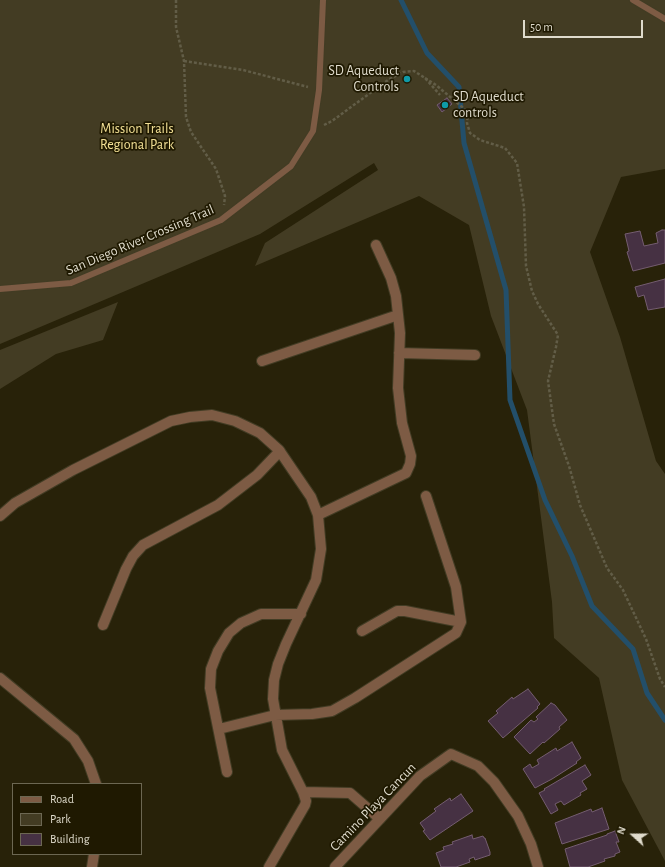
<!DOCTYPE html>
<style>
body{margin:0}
#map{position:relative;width:665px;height:867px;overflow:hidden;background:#282209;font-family:"Alegreya Sans",sans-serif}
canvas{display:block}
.legend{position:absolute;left:12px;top:783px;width:130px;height:72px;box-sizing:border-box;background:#1f1901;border:1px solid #6c6752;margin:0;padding:5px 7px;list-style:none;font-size:12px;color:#dfdbcc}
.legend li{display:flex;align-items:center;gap:8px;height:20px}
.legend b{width:20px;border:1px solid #6c6752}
.north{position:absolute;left:613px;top:815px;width:40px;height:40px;-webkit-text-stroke:3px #1f1901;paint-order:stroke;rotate:291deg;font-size:11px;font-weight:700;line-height:16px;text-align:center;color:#dfdbcc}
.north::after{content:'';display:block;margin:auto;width:14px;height:18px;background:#dfdbcc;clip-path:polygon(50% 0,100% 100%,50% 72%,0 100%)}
.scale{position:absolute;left:523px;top:20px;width:120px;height:18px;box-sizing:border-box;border:2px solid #dfdbcc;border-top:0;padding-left:5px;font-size:12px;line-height:14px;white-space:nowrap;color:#dfdbcc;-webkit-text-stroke:3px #1f1901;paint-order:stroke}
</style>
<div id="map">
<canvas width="665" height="867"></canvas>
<ul class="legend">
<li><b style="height:5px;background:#7d5b44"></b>Road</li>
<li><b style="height:11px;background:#433c23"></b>Park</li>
<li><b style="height:11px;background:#463143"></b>Building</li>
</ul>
<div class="north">N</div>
<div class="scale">50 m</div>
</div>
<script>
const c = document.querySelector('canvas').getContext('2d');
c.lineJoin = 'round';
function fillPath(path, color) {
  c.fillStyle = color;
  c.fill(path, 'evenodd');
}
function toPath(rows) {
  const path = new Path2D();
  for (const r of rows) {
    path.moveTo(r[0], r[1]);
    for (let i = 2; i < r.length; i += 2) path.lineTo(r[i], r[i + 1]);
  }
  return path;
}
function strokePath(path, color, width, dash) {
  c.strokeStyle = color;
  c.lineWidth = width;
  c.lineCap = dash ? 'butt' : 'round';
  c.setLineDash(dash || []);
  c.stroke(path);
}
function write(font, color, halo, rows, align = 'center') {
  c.font = font + ' "Alegreya Sans",sans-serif';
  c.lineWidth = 3.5;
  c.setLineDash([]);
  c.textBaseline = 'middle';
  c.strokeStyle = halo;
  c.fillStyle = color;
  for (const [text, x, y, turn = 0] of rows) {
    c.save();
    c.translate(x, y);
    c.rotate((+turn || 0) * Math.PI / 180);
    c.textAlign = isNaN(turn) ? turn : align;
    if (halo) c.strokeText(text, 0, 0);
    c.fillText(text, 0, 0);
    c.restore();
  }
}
const green = toPath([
 [0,0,665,0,665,169,621,177,590,252,620,337,656,461,665,474,665,861,622,780,599,678,554,638,552,602,527,410,491,316,469,225,419,196,255,266,265,243,378,170,374,163,260,234,0,344],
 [118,302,103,340,56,354,0,389,0,350]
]);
const stream = toPath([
 [401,0,427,53,459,87,464,143,506,290,510,400,545,500,572,556,592,606,633,649,647,693,665,720]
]);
const building = toPath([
 [447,98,452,104,442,112,437,105,447,98],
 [662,230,665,230,665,263,633,271,627,252,629,251,625,234,640,231,644,246,658,243,656,233,662,230],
 [665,279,665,307,648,310,644,295,638,297,635,287,665,279],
 [528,689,540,704,537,707,538,708,503,738,488,721,498,713,496,711,512,697,513,699,528,689],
 [551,703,555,705,567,720,559,727,560,729,544,743,543,742,530,754,514,737,531,720,534,722,538,719,536,717,551,703],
 [572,742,581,758,576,762,577,763,552,779,535,788,523,769,530,764,532,768,539,764,537,760,556,748,557,751,572,742],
 [585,765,591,775,582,781,587,789,580,793,581,795,564,805,561,801,555,804,558,810,551,814,539,793,545,790,544,789,585,765],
 [461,794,473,811,430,840,423,831,425,830,420,823,436,811,434,809,450,798,451,801,461,794],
 [602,808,609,829,562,844,555,823,591,809,592,812,602,808],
 [615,831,619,842,616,842,620,852,615,854,615,856,604,859,605,861,588,867,570,867,565,849,607,835,607,834,615,831],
 [472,835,473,839,483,836,484,838,485,838,490,852,490,855,475,860,474,857,469,859,470,862,456,867,441,867,436,853,444,850,443,847,453,844,452,842,472,835]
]);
const path = toPath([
 [176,0,176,27,184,61,186,117,191,132,216,169,225,196,224,205],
 [184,61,243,70,308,87],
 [425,78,436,85,468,112,467,123,470,133,480,140,505,148,517,163,524,207,526,266,532,291,538,304,558,335,556,347,548,381,554,424,569,466,580,505,607,568,623,590,646,639,660,679,665,687],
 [324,125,332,121,388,80,403,72,414,71,425,78,440,95]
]);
const service = toPath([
 [633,0,665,19],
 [0,289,71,283,221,220,291,166,313,131,319,90,323,0]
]);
const minor = toPath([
 [399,353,475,355],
 [262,361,398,315],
 [318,515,406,473,410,464,411,456,402,423,398,388,400,333,396,296,391,278,376,245],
 [0,516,15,503,73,470,171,421,190,417,212,415,235,421,260,433,279,450,311,497,318,515,321,549,316,580,286,644,278,664,274,680,273,699,282,750,303,792,306,801,305,805,269,867],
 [103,625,126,569,133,556,143,545,218,505,257,475,280,451],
 [362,631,397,611,405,611,461,622],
 [0,678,74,739,88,761,96,784],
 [219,729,275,715,312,714,332,711,355,698,456,633,461,622,456,587,426,496],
 [227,772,210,688,211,669,218,651,229,633,241,623,261,614,301,614],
 [303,792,350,793,380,819],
 [92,867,94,854],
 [335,867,420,776,451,754,478,766,494,782,518,816,531,844,538,867]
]);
const markers = [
 [407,79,4,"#0f9aa8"],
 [445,105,4,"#0f9aa8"]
];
const poiNames = [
 ["SD Aqueduct",399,71],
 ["Controls",399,87],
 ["SD Aqueduct",453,97,"left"],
 ["controls",453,113,"left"]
];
const parkNames = [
 ["Mission Trails",137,129],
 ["Regional Park",137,145]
];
const streetNames = [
 ["San Diego River Crossing Trail",140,240,-23],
 ["Camino Playa Cancun",373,807,-46]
];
fillPath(green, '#433c23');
strokePath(stream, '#234f6a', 5);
fillPath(building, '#463143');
strokePath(building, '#745d70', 1);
strokePath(service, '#423c24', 8);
strokePath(minor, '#423c24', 12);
strokePath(path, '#625d47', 2.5, [3, 2]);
strokePath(service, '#7d5b44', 6);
strokePath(minor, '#7d5b44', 10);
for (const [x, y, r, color] of markers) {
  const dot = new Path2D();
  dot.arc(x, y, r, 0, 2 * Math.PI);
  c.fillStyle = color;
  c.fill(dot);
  strokePath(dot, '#1f1901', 1.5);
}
write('14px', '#dfdbcc', '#1f1901', poiNames, 'right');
write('14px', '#f3e095', '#1f1901', parkNames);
write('14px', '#dfdbcc', '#1f1901', streetNames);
</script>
